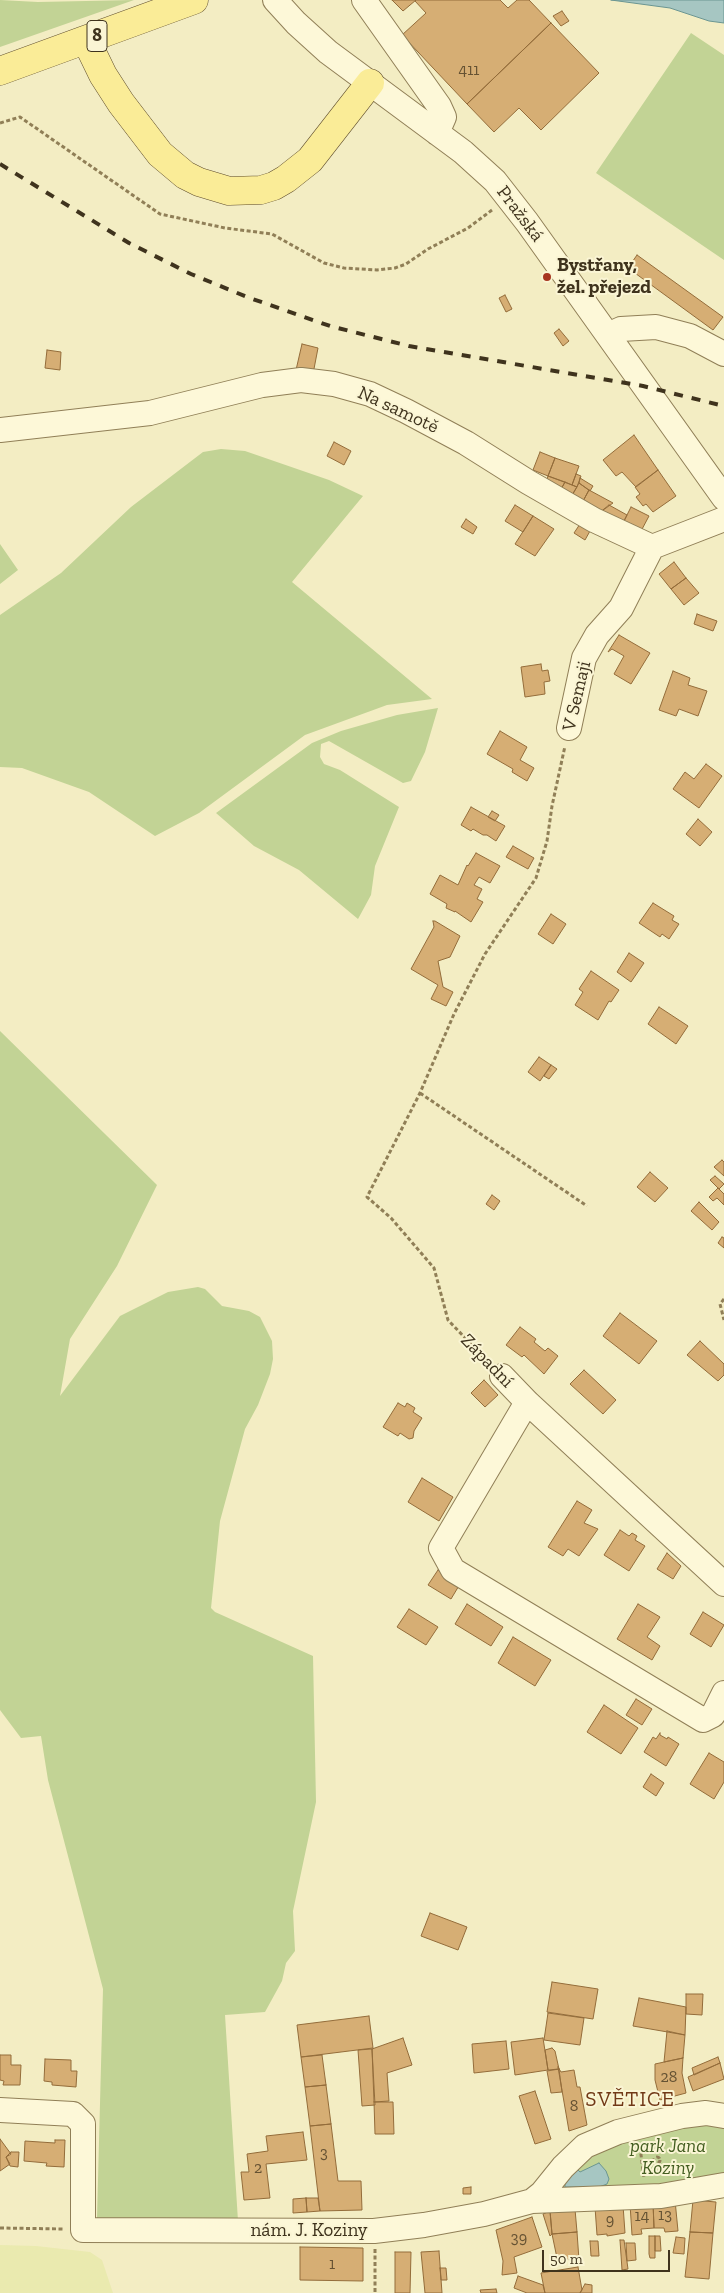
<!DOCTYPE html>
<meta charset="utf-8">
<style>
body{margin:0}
#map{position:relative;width:724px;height:2293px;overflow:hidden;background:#f3edc3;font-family:"Zilla Slab",serif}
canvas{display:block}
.scale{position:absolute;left:542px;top:2250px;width:128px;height:22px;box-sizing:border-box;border:2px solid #3f331d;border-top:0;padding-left:6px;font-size:15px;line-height:18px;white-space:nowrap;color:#3f331d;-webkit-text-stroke:4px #faf5d4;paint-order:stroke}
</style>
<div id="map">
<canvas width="724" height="2293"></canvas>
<div class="scale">50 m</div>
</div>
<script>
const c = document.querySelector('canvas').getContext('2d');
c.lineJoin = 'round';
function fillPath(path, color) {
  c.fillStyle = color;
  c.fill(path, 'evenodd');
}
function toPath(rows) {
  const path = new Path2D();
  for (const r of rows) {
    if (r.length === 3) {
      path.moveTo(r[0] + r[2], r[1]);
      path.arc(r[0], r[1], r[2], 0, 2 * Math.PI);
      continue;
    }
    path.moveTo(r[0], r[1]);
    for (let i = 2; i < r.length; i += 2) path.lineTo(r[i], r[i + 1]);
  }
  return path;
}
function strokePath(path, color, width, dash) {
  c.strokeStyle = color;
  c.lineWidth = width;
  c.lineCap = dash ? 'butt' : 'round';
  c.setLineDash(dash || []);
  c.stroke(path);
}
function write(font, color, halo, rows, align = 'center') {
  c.font = font + ' "Zilla Slab",serif';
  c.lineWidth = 4;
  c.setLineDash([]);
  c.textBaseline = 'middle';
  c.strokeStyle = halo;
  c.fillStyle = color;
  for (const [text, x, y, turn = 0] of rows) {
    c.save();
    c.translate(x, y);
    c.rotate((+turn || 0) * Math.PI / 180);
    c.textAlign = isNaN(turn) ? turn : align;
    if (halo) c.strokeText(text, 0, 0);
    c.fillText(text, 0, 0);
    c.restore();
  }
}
const farmland = toPath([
 [0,2245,36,2246,90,2252,102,2260,113,2293,0,2293]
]);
const green = toPath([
 [0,0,38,2,134,0,0,47],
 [691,33,724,55,724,260,596,173],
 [221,449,245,451,329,480,363,496,292,582,432,699,387,705,305,735,199,813,155,836,89,792,22,768,0,767,0,615,61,573,131,507,203,452],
 [0,544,18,570,0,584],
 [438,708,425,752,411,781,403,783,329,741,321,744,320,757,324,764,340,770,399,807,375,866,371,895,358,919,299,870,254,846,216,813,312,743,341,731,397,715],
 [0,1031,157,1185,117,1266,70,1339,60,1396,120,1316,168,1292,198,1287,205,1289,222,1306,249,1311,260,1317,272,1341,273,1359,270,1374,258,1405,245,1429,220,1521,211,1608,215,1612,313,1656,316,1802,293,1911,295,1951,286,1963,282,1981,265,2012,225,2015,238,2221,97,2218,103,1989,48,1780,41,1736,21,1738,0,1710],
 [690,2124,724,2124,724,2179,704,2182,561,2188,559,2182,597,2148]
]);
const water = toPath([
 [611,0,724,0,724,23,709,21,670,8,611,0],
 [599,2163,606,2171,609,2179,607,2184,599,2187,565,2187,565,2181,578,2170,580,2172,599,2163]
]);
const building = toPath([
 [392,0,416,0,403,11,392,0],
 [416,0,500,0,508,8,517,0,529,0,551,23,467,104,402,35,426,13,415,1,416,0],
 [562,11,569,21,561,26,553,16,562,11],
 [551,23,599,73,541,130,519,108,494,132,467,104,551,23],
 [637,255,723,317,713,330,628,268,637,255],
 [505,295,512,309,506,312,499,298,505,295],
 [559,329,569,341,563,346,554,333,559,329],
 [302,344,318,348,313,374,296,370,302,344],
 [47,350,61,352,60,370,45,368,47,350],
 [634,435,658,470,636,487,622,472,616,476,603,460,634,435],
 [334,442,351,451,344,465,327,456,334,442],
 [540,452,555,458,548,476,533,470,540,452],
 [555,458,579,466,572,485,548,476,555,458],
 [658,470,676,496,653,512,646,504,643,506,636,497,640,494,635,487,658,470],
 [576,474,581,476,577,487,572,485,576,474],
 [548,476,565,482,560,491,546,483,548,476],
 [580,478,593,486,590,491,579,483,580,478],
 [565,482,577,487,571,497,560,491,565,482],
 [579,483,589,490,582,503,571,497,579,483],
 [589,490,613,503,599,513,582,503,589,490],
 [515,505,533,516,523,532,505,521,515,505],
 [609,505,627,515,622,525,599,513,609,505],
 [631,507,649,516,640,533,622,525,631,507],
 [533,516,554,529,535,556,515,544,533,516],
 [466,519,477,527,473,534,461,527,466,519],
 [580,524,590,531,585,540,574,533,580,524],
 [674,562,686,578,671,589,659,574,674,562],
 [686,578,699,593,684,605,671,589,686,578],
 [697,614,717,621,713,631,694,624,697,614],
 [619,635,650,653,631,684,614,674,624,656,612,649,608,652,619,635],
 [541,664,542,671,548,670,550,681,544,682,545,694,525,697,521,667,541,664],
 [673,671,690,678,688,685,707,691,698,716,679,709,676,716,659,710,673,671],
 [500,731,527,747,520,760,534,768,527,781,512,772,513,769,487,754,500,731],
 [706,764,722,776,699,808,673,789,685,772,694,779,706,764],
 [471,807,505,826,496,841,487,835,483,835,473,829,471,831,461,825,471,807],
 [492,811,499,815,495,821,488,817,492,811],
 [698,819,712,832,700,846,686,834,698,819],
 [513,846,534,858,528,869,506,857,513,846],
 [476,853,500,866,490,883,479,877,474,885,482,889,477,899,483,902,471,922,455,911,455,912,446,908,447,904,430,894,440,875,458,885,467,865,468,866,476,853],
 [653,903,674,916,672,920,679,924,669,939,662,934,660,937,639,923,653,903],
 [551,914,566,924,553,944,538,934,551,914],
 [433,921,435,921,460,936,450,957,438,961,443,987,453,992,446,1006,431,999,438,985,411,969,434,927,433,921],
 [629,953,644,963,631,982,617,972,629,953],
 [591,971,619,990,611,1002,609,1001,598,1020,575,1005,583,992,579,989,591,971],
 [659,1007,688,1026,676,1044,648,1024,659,1007],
 [539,1057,551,1065,540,1081,528,1072,539,1057],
 [551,1065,557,1069,549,1079,544,1076,551,1065],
 [722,1160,724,1162,724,1176,714,1167,722,1160],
 [650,1172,668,1188,655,1202,637,1187,650,1172],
 [715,1176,724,1184,719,1189,710,1180,715,1176],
 [718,1188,724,1194,724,1205,717,1198,713,1201,709,1197,718,1188],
 [492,1195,500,1201,494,1210,486,1204,492,1195],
 [699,1202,719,1222,712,1230,691,1211,699,1202],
 [722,1237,724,1238,724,1248,718,1243,722,1237],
 [620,1313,657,1341,639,1364,603,1336,620,1313],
 [520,1327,536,1339,534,1342,545,1351,548,1348,558,1356,544,1374,524,1355,522,1357,506,1345,520,1327],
 [700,1341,724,1364,724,1375,718,1381,687,1355,700,1341],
 [584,1370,616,1400,603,1414,570,1384,584,1370],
 [484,1380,498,1395,485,1407,471,1393,484,1380],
 [398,1403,405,1407,407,1403,415,1408,413,1412,422,1418,414,1431,413,1438,409,1439,400,1433,398,1436,383,1427,398,1403],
 [422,1478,453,1497,439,1521,408,1502,422,1478],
 [577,1501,592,1510,584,1523,598,1529,579,1556,568,1549,563,1556,548,1547,577,1501],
 [620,1530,629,1536,632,1533,637,1536,635,1540,645,1546,629,1571,604,1555,620,1530],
 [667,1553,681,1566,673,1579,657,1569,667,1553],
 [438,1570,460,1584,451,1599,428,1585,438,1570],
 [467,1604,503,1627,491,1646,455,1624,467,1604],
 [638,1604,660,1617,647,1637,660,1646,652,1660,617,1639,638,1604],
 [409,1609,438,1627,426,1645,397,1627,409,1609],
 [703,1612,724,1625,711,1647,690,1634,703,1612],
 [513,1637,551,1660,535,1686,498,1663,513,1637],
 [636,1699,652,1709,642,1725,626,1715,636,1699],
 [604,1705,638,1728,621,1754,587,1732,604,1705],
 [660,1733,660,1735,667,1739,668,1737,679,1744,666,1766,644,1752,653,1737,656,1739,660,1733],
 [709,1753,724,1762,724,1782,714,1799,690,1784,709,1753],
 [651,1774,664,1783,656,1796,643,1787,651,1774],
 [430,1913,467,1927,458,1950,421,1936,430,1913],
 [552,1982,598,1989,593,2019,547,2012,552,1982],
 [686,1994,703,1994,702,2015,686,2014,686,1994],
 [639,1998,686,2007,685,2035,633,2026,639,1998],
 [548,2013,584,2018,580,2045,544,2040,548,2013],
 [369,2016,373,2048,301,2057,297,2025,369,2016],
 [667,2031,685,2035,683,2058,664,2062,667,2031],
 [403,2038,412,2065,387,2073,389,2101,374,2102,372,2049,403,2038],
 [543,2038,548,2070,515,2075,511,2042,543,2038],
 [506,2041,509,2069,474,2073,472,2044,506,2041],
 [552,2048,555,2051,559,2069,548,2070,545,2050,552,2048],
 [372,2049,375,2105,362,2106,358,2050,372,2049],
 [0,2055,11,2055,11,2065,21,2065,20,2085,3,2085,4,2081,0,2080,0,2055],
 [322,2055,326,2085,305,2087,301,2057,322,2055],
 [718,2057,720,2063,694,2075,692,2068,718,2057],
 [683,2058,682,2073,686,2093,660,2100,655,2080,655,2064,683,2058],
 [45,2059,71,2060,71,2071,77,2071,76,2087,52,2085,52,2082,44,2081,45,2059],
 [720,2063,724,2079,693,2091,688,2077,720,2063],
 [558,2067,561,2072,574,2070,577,2087,580,2087,587,2125,569,2131,558,2067],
 [559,2069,562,2092,551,2093,547,2071,559,2069],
 [326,2085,331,2124,310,2126,305,2087,326,2085],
 [535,2091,551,2139,535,2144,519,2096,535,2091],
 [374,2102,393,2102,394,2134,375,2134,374,2102],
 [331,2124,338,2181,361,2181,362,2210,320,2211,310,2126,331,2124],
 [303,2132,307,2160,266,2164,270,2198,244,2200,241,2172,249,2172,247,2154,268,2151,266,2136,303,2132],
 [0,2139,11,2154,6,2157,10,2164,0,2171,0,2139],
 [55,2140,65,2140,64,2167,46,2166,47,2163,24,2161,25,2141,55,2143,55,2140],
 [11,2152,19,2152,18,2167,10,2166,6,2157,11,2152],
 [471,2187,471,2194,463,2194,463,2188,471,2187],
 [306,2198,307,2212,293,2213,293,2199,306,2198],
 [306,2198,318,2198,320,2211,307,2212,306,2198],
 [675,2200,678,2231,665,2232,664,2228,654,2228,653,2202,675,2200],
 [693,2200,716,2202,713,2233,690,2232,693,2200],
 [653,2202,654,2228,641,2229,642,2234,632,2235,630,2204,653,2202],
 [623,2205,625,2233,607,2236,607,2234,597,2235,595,2207,623,2205],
 [575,2209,577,2232,552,2234,550,2211,575,2209],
 [550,2211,552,2234,550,2236,543,2214,550,2211],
 [532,2217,542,2247,514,2257,517,2273,502,2275,503,2261,496,2230,532,2217],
 [577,2232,579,2260,557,2258,552,2234,577,2232],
 [690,2232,713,2233,709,2279,685,2277,690,2232],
 [649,2236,655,2236,655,2258,650,2258,649,2254,649,2236],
 [655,2236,660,2236,661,2251,655,2251,655,2236],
 [676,2237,685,2238,684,2254,673,2253,676,2237],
 [620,2240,624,2240,628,2269,622,2270,620,2240],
 [590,2241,598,2241,599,2256,591,2256,590,2241],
 [626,2243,635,2243,636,2260,627,2261,626,2243],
 [300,2247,363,2248,363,2281,300,2280,300,2247],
 [439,2251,442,2293,425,2293,421,2252,439,2251],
 [395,2252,411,2252,410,2293,395,2293,395,2252],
 [578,2267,582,2290,580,2293,545,2293,541,2273,578,2267],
 [440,2268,446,2268,447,2280,441,2280,440,2268],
 [518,2276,543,2285,545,2293,527,2293,514,2288,518,2276],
 [585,2284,592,2285,592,2293,580,2293,585,2284],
 [496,2289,497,2293,481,2293,480,2290,496,2289]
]);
const path = toPath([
 [0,123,20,117,160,214,225,228,272,234,324,263,344,268,377,270,395,268,406,264,428,249,468,228,492,210],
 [420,1093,587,1206],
 [724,1299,720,1304,724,1320],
 [489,1363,448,1320,434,1268,391,1218,367,1197,420,1093,454,1014,485,954,536,878,547,841,552,806,565,746],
 [640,2147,644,2178],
 [657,2160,3],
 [642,2161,654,2161],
 [0,2228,64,2229],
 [375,2249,375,2293]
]);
const minor = toPath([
 [275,0,296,23,328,52,463,152,495,181,527,222,724,498],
 [364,0,439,106,444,117,437,133],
 [608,335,621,329,656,327,690,336,724,354],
 [0,430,150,413,262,385,301,380,334,384,370,394,406,411,466,443,528,482,594,520,652,547],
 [569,728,584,658,597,635,621,608,652,547,724,519],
 [502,1376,527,1402,724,1584],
 [527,1402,441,1548,453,1570,703,1720,713,1715,724,1693],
 [0,2110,73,2114,83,2124,83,2230,374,2231,424,2225,484,2214,532,2201,542,2193,563,2167,585,2146,618,2132,682,2116,706,2113,724,2116],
 [532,2201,661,2196,724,2185]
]);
const major = toPath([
 [86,40,103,75,121,103,160,154,185,175,199,182,229,191,261,190,274,186,286,179,310,160,370,83],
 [0,71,194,0]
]);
const rail = toPath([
 [0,164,129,243,191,274,247,297,330,326,409,346,643,386,724,406]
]);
const markers = [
 [547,277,5,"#a7351f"]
];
const numberNames = [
 ["411",469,70],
 ["28",669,2077],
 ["8",574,2106],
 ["3",324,2153],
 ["2",258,2168],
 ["13",665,2215],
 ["14",642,2216],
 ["9",610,2220],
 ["39",519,2238],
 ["1",332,2264]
];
const shields = [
 [97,36,20]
];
const shieldNames = [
 ["8",97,36]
];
const streetNames = [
 ["Pražská",520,214,53],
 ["Na samotě",398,410,25],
 ["V Semaji",577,696,-77],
 ["Západní",487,1361,46],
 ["nám. J. Koziny",309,2231]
];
const poiNames = [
 ["Bystřany,",557,266],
 ["žel. přejezd",557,288]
];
const parkNames = [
 ["park Jana",668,2147],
 ["Koziny",668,2169]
];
const quarterNames = [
 ["SVĚTICE",630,2100]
];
fillPath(farmland, '#eaeaaf');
fillPath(green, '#c2d395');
fillPath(water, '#a6c6c2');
strokePath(water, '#6b9692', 1);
fillPath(building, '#d6ae74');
strokePath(building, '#936c3a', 1);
strokePath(minor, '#907f57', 26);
strokePath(major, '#5e4c2c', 29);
strokePath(path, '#907f57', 3, [4, 2.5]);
strokePath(minor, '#fdf8d8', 24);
strokePath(major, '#faec97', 28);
strokePath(rail, '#3f331d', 4, [9, 9]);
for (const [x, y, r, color] of markers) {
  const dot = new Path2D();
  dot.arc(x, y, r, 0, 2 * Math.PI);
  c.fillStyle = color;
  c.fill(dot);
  strokePath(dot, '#faf5d4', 2);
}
write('16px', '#655233', null, numberNames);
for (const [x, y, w] of shields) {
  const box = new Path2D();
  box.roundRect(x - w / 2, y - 15.5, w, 31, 4);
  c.fillStyle = '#faf5d4';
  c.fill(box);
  strokePath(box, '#3f331d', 1);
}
write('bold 18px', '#3f331d', null, shieldNames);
write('19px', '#3f331d', '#faf5d4', streetNames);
write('bold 19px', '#3f331d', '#faf5d4', poiNames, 'left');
write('italic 19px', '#445e21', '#faf5d4', parkNames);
c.letterSpacing = '1px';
write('21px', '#713917', '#faf5d4', quarterNames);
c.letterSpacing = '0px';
</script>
